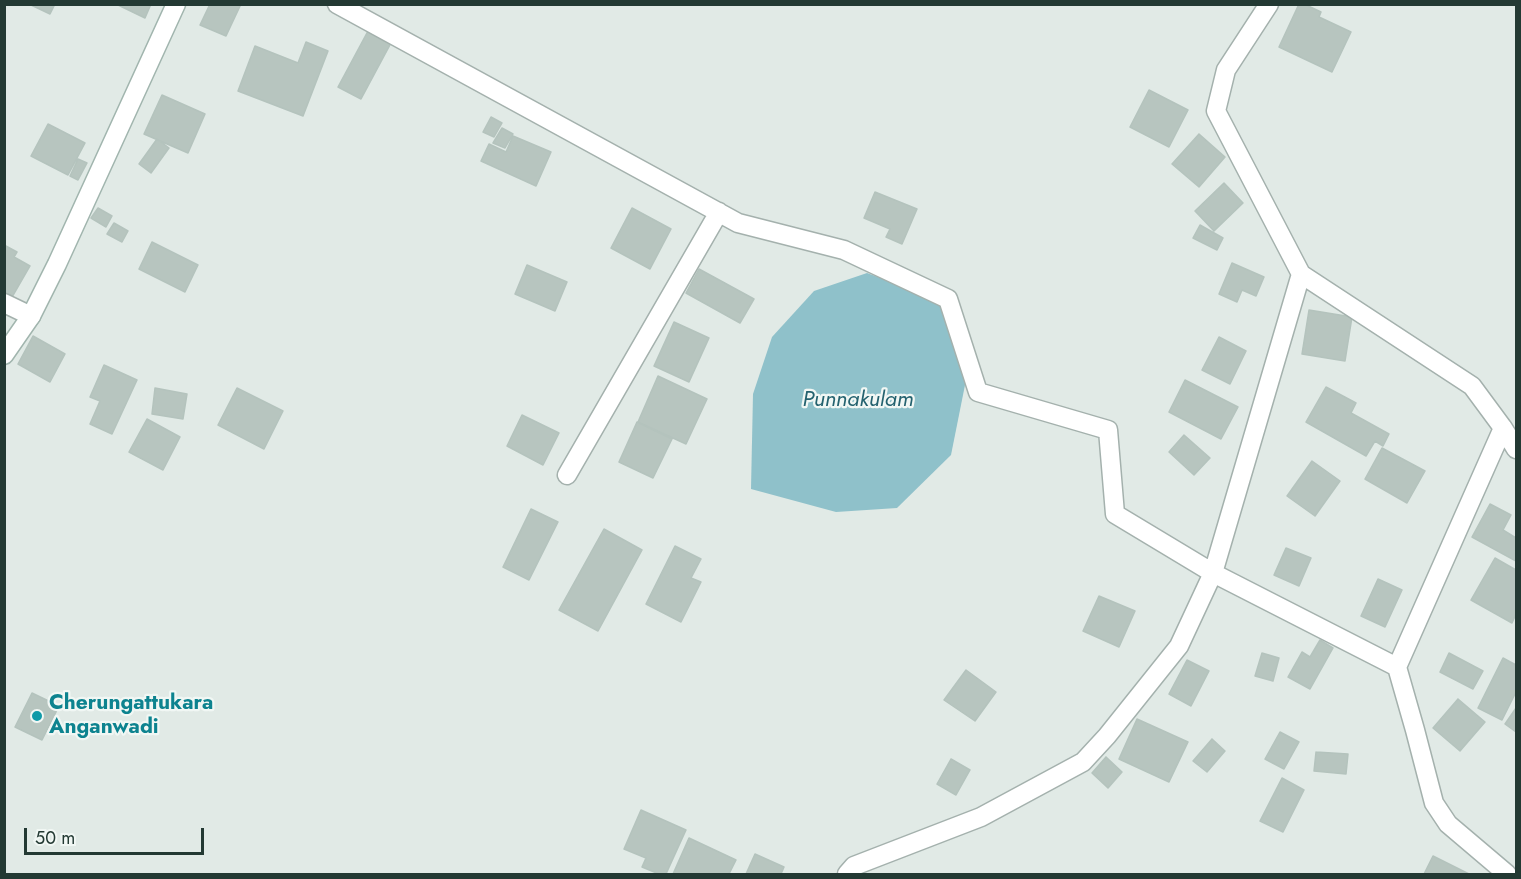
<!DOCTYPE html>
<style>
body{margin:0}
#map{position:relative;width:1521px;height:879px;overflow:hidden;background:#e1eae6;font-family:Jost,sans-serif}
canvas{display:block}
.frame{position:absolute;inset:0;border:6px solid #233933;pointer-events:none}
.scale{position:absolute;left:24px;top:828px;width:180px;height:27px;box-sizing:border-box;border:3px solid #233933;border-top:0;padding-left:8px;font-size:18px;line-height:21px;white-space:nowrap;color:#233933;-webkit-text-stroke:4px #f1f7f4;paint-order:stroke}
</style>
<div id="map">
<canvas width="1521" height="879"></canvas>
<div class="frame"></div>
<div class="scale">50 m</div>
</div>
<script>
const c = document.querySelector('canvas').getContext('2d');
c.lineJoin = 'round';
function fillPath(path, color) {
  c.fillStyle = color;
  c.fill(path, 'evenodd');
}
function toPath(rows) {
  const path = new Path2D();
  for (const r of rows) {
    path.moveTo(r[0], r[1]);
    for (let i = 2; i < r.length; i += 2) path.lineTo(r[i], r[i + 1]);
  }
  return path;
}
function strokePath(path, color, width, dash) {
  c.strokeStyle = color;
  c.lineWidth = width;
  c.lineCap = dash ? 'butt' : 'round';
  c.setLineDash(dash || []);
  c.stroke(path);
}
function write(font, color, halo, rows, align = 'center') {
  c.font = font + ' Jost,sans-serif';
  c.lineWidth = 4.5;
  c.setLineDash([]);
  c.textBaseline = 'middle';
  c.strokeStyle = halo;
  c.fillStyle = color;
  for (const [text, x, y, turn = 0] of rows) {
    c.save();
    c.translate(x, y);
    c.rotate((+turn || 0) * Math.PI / 180);
    c.textAlign = isNaN(turn) ? turn : align;
    if (halo) c.strokeText(text, 0, 0);
    c.fillText(text, 0, 0);
    c.restore();
  }
}
const water = toPath([
 [867,273,940,300,967,375,951,455,897,508,836,512,751,489,753,394,772,337,814,291]
]);
const building = toPath([
 [29,4,55,4,50,14,29,4],
 [116,4,151,4,145,18,116,4],
 [210,4,241,4,226,36,200,25,210,4],
 [1299,4,1304,4,1321,12,1319,17,1351,32,1332,72,1279,47,1299,4],
 [368,31,391,43,361,99,338,87,368,31],
 [306,42,328,51,303,116,238,91,255,46,298,63,306,42],
 [1149,90,1188,110,1169,147,1130,127,1149,90],
 [162,95,205,114,188,153,144,134,162,95],
 [491,117,502,123,494,137,483,132,491,117],
 [48,124,85,143,68,175,31,156,48,124],
 [502,128,513,134,505,148,493,143,502,128],
 [1199,134,1225,157,1199,187,1172,164,1199,134],
 [513,136,551,152,536,186,481,161,489,144,506,152,513,136],
 [157,139,169,148,151,173,139,164,157,139],
 [78,159,87,163,78,180,70,176,78,159],
 [1224,183,1243,203,1214,231,1195,211,1224,183],
 [875,192,917,209,902,244,886,237,890,229,864,218,875,192],
 [98,208,112,216,106,227,91,218,98,208],
 [632,208,671,229,650,269,611,248,632,208],
 [114,223,128,231,122,242,107,234,114,223],
 [1200,225,1223,238,1217,250,1193,238,1200,225],
 [152,242,198,265,185,292,139,269,152,242],
 [4,245,17,252,14,257,30,266,11,299,4,295,4,245],
 [1232,263,1264,277,1256,296,1242,290,1237,302,1219,294,1232,263],
 [527,265,567,282,555,311,515,294,527,265],
 [699,269,754,299,740,323,686,293,699,269],
 [1309,310,1352,317,1345,361,1302,354,1309,310],
 [674,322,709,338,689,382,654,366,674,322],
 [33,336,65,354,50,382,18,364,33,336],
 [1219,337,1246,351,1230,384,1202,370,1219,337],
 [104,365,137,380,112,434,90,424,100,401,90,397,104,365],
 [658,376,707,399,686,444,638,422,658,376],
 [1185,380,1238,407,1221,439,1169,412,1185,380],
 [1326,387,1356,403,1351,413,1389,434,1383,446,1375,441,1366,456,1306,422,1326,387],
 [155,388,187,394,183,419,152,414,155,388],
 [237,388,283,411,264,449,218,425,237,388],
 [522,415,559,433,543,465,507,446,522,415],
 [147,419,180,437,163,470,129,452,147,419],
 [637,422,672,439,653,478,619,462,637,422],
 [1184,435,1210,458,1194,475,1169,452,1184,435],
 [1382,448,1425,471,1407,503,1365,479,1382,448],
 [1312,461,1340,481,1315,516,1287,496,1312,461],
 [1490,504,1511,515,1503,530,1516,538,1516,561,1472,537,1490,504],
 [531,509,558,522,529,580,503,567,531,509],
 [604,529,642,550,598,631,559,610,604,529],
 [675,546,701,559,691,578,701,582,681,622,646,604,675,546],
 [1286,548,1311,558,1299,586,1274,575,1286,548],
 [1495,558,1516,570,1516,614,1512,623,1471,600,1495,558],
 [1378,579,1402,590,1385,627,1361,616,1378,579],
 [1099,596,1135,611,1119,647,1083,631,1099,596],
 [1320,640,1333,648,1310,689,1288,677,1302,652,1310,657,1320,640],
 [1262,653,1279,658,1273,681,1255,676,1262,653],
 [1449,653,1483,671,1473,689,1440,672,1449,653],
 [1503,658,1516,665,1516,692,1502,720,1478,708,1503,658],
 [1187,660,1209,671,1191,706,1169,694,1187,660],
 [966,670,996,692,975,721,944,700,966,670],
 [32,693,59,706,42,740,15,727,32,693],
 [1458,699,1485,722,1460,751,1433,728,1458,699],
 [1516,708,1516,732,1505,724,1516,708],
 [1137,719,1188,742,1169,782,1119,759,1137,719],
 [1280,732,1299,742,1284,769,1265,759,1280,732],
 [1212,739,1225,751,1207,772,1193,761,1212,739],
 [1316,752,1348,754,1346,774,1314,771,1316,752],
 [1106,757,1122,772,1108,788,1092,773,1106,757],
 [951,759,970,770,956,795,937,784,951,759],
 [1282,778,1304,790,1283,832,1260,821,1282,778],
 [641,810,686,830,666,874,659,874,642,867,646,858,624,849,641,810],
 [689,838,736,860,729,874,673,874,689,838],
 [755,854,784,867,781,874,746,874,755,854],
 [1433,856,1469,874,1424,874,1433,856]
]);
const street = toPath([
 [337,4,738,223,844,250,948,299,978,392,1108,430,1115,514,1213,573,1397,667,1415,730,1434,803,1448,824,1507,874],
 [1301,274,1472,386,1503,428,1516,449],
 [4,303,31,316],
 [567,475,719,212],
 [1397,667,1503,428],
 [847,874,854,866,981,817,1083,762,1107,736,1179,646,1213,573,1301,274,1216,111,1226,70,1269,4]
]);
const secondary = toPath([
 [4,355,31,316,57,264,176,4]
]);
const markers = [
 [37,716,6,"#0f9aa8"]
];
const cultureNames = [
 ["Cherungattukara",49,704],
 ["Anganwadi",49,728]
];
const waterNames = [
 ["Punnakulam",858,401]
];
fillPath(water, '#8fc1ca');
fillPath(building, '#b7c5bf');
strokePath(building, '#b4c3bd', 1.5);
strokePath(street, '#a4b1ad', 21);
strokePath(secondary, '#a1b5ae', 21);
strokePath(street, '#fff', 18);
strokePath(secondary, '#fff', 18);
for (const [x, y, r, color] of markers) {
  const dot = new Path2D();
  dot.arc(x, y, r, 0, 2 * Math.PI);
  c.fillStyle = color;
  c.fill(dot);
  strokePath(dot, '#f1f7f4', 2);
}
write('bold 21px', '#0d838f', '#f1f7f4', cultureNames, 'left');
write('italic 22px', '#24626f', '#f1f7f4', waterNames);
</script>
